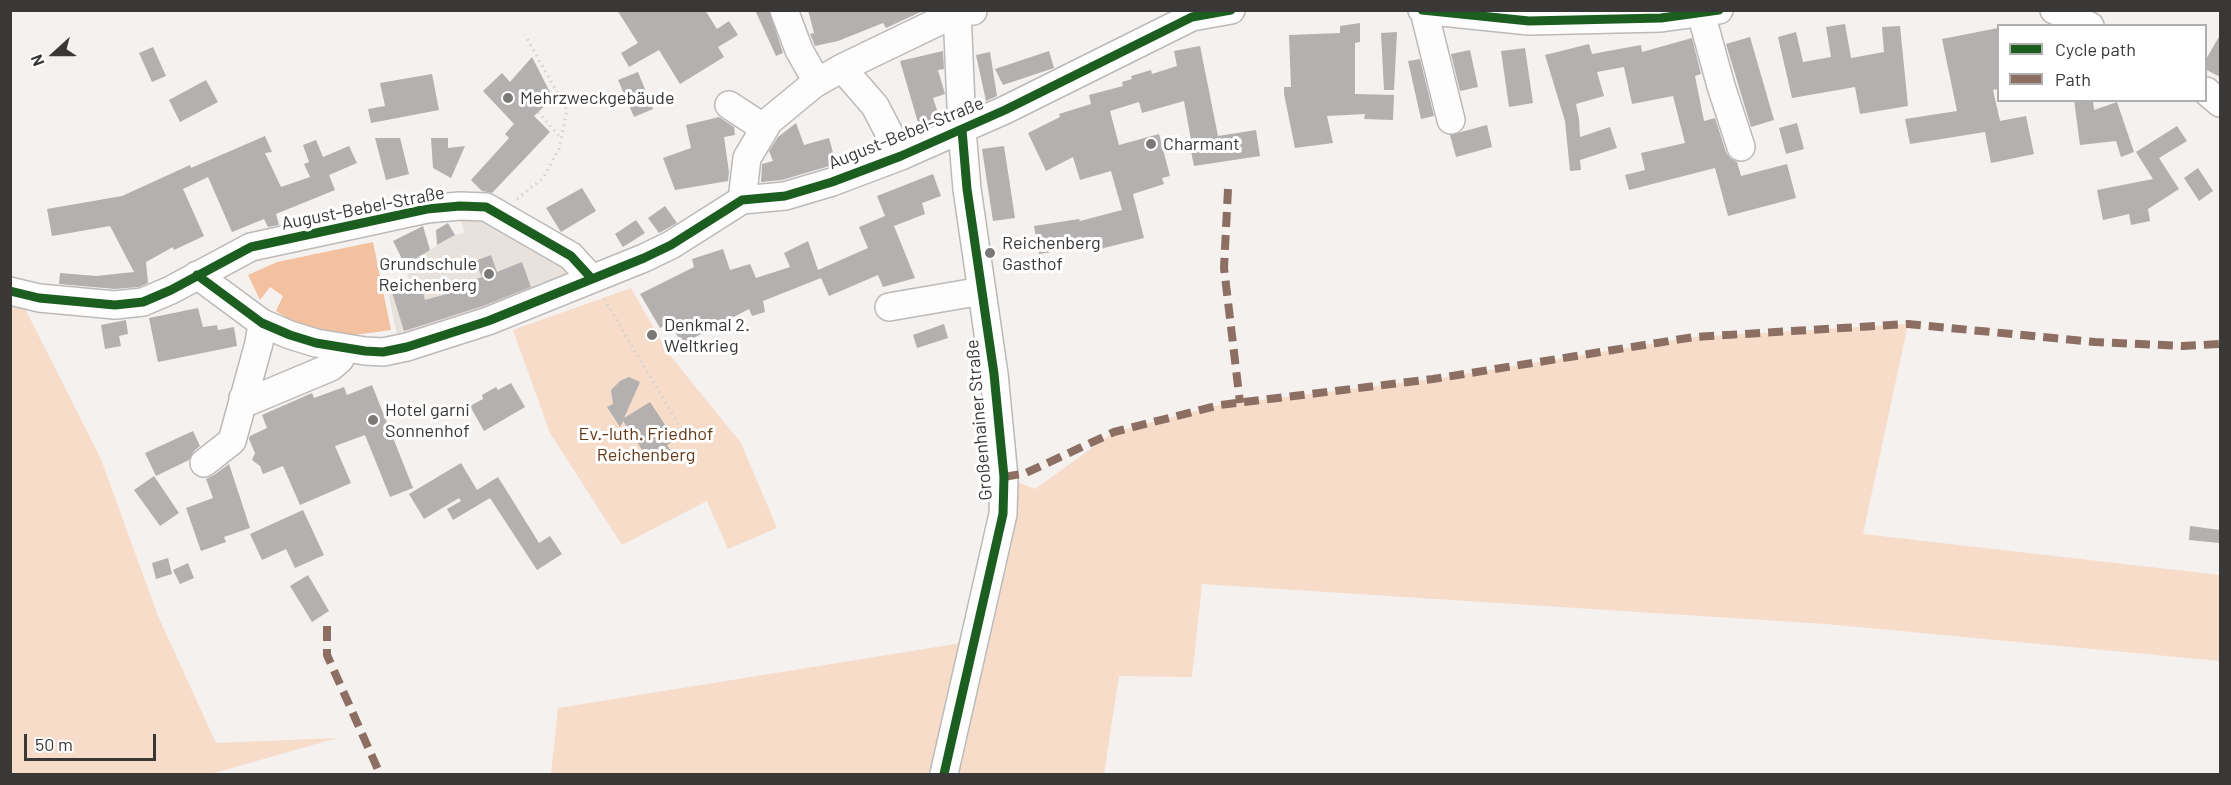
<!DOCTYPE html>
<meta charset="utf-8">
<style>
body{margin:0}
#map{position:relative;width:2231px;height:785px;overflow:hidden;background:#f4f1ef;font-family:Barlow,sans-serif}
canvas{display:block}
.frame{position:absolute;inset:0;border:12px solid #393836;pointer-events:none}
.legend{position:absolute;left:1997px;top:24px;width:210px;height:78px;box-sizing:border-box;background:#fff;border:2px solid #b0afaf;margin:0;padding:8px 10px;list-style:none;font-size:18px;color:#393836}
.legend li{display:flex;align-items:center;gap:12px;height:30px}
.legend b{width:30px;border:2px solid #b0afaf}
.north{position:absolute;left:24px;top:24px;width:60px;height:60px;-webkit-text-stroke:4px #fff;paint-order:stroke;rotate:249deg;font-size:16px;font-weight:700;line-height:24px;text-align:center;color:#393836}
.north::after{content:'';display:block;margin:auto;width:21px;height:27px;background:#393836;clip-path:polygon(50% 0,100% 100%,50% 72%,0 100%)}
.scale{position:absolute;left:24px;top:734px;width:132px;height:27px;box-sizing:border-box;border:3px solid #393836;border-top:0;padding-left:8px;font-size:18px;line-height:21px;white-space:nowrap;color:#393836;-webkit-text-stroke:4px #fff;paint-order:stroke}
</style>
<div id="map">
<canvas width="2231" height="785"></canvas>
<div class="frame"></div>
<ul class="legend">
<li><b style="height:8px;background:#1b5e20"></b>Cycle path</li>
<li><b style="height:8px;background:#8d6e63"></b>Path</li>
</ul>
<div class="north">N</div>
<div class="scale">50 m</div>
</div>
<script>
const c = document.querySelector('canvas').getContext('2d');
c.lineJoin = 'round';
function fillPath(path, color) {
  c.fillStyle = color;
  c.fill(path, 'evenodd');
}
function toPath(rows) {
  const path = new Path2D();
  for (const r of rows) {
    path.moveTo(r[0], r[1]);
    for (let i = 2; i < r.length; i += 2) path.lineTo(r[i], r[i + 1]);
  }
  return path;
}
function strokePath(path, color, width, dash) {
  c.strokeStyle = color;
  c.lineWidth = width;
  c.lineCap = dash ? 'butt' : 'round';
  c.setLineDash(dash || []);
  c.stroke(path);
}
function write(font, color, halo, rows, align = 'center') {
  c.font = font + ' Barlow,sans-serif';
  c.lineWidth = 6;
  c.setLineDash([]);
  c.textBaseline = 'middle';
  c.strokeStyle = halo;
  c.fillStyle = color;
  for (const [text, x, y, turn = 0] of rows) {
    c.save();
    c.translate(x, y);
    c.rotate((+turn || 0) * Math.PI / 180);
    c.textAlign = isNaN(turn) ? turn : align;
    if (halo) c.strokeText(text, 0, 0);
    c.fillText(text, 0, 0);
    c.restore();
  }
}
const built = toPath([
 [461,219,495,224,572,269,567,279,465,316,397,334,386,284,409,279,405,265,455,235,464,233]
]);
const green = toPath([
 [10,279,101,459,158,616,216,743,337,738,211,774,11,774],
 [631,288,668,353,741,443,777,528,728,549,707,501,622,545,550,433,513,330],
 [1908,324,1863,534,2220,575,2220,661,1826,624,1202,584,1192,677,1119,676,1104,774,551,774,558,708,974,641,1004,477,1035,489,1114,432,1220,405,1433,379,1694,337]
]);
const water = toPath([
 [373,242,391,330,347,336,298,325,276,311,283,296,270,287,260,300,248,275,277,262]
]);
const building = toPath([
 [617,10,705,10,717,29,729,21,738,35,718,47,724,57,680,84,659,50,629,67,621,53,638,43],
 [755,10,769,10,783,53,776,56],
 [808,10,925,10,886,28,883,23,838,41,815,46,810,34,814,33],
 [1360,23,1360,42,1355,43,1355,94,1394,95,1393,120,1364,119,1365,114,1327,116,1333,143,1295,148,1284,94,1284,87,1291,87,1289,35,1340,33,1340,26],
 [1845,24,1851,58,1884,52,1882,27,1900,26,1908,106,1860,114,1855,87,1792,98,1778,37,1796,32,1803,62,1831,57,1826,27],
 [1998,28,1998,89,1993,90,2000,121,2026,116,2034,154,1991,163,1985,132,1910,144,1905,119,1957,111,1942,39],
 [1397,32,1394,90,1384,90,1381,33],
 [2220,35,2220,77,2205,69,2205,61],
 [1750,37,1774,120,1751,127,1726,44],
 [1692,38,1701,74,1695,76,1704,121,1715,118,1726,152,1730,158,1737,162,1741,176,1787,164,1796,198,1728,216,1715,168,1629,190,1625,175,1645,170,1641,153,1685,143,1673,96,1632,104,1624,67,1597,72,1604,96,1576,104,1579,119,1580,137,1610,127,1617,148,1580,160,1581,170,1570,171,1565,121,1545,55,1589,44,1592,54,1641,45,1642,52],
 [1200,46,1218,136,1256,130,1260,156,1194,166,1189,141,1191,140,1184,101,1142,113,1139,102,1110,111,1119,145,1159,134,1170,176,1162,178,1164,184,1133,194,1144,238,1096,250,1095,245,1039,254,1034,226,1079,219,1080,221,1122,210,1111,171,1080,180,1073,157,1046,171,1028,133,1060,117,1059,114,1091,104,1089,95,1123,86,1122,82,1132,79,1131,76,1151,70,1152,74,1177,66,1174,51],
 [153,47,166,76,152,82,139,53],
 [1525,48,1533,103,1509,107,1501,51],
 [1470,50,1478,87,1460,91,1451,54],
 [943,51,944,69,938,70,945,94,933,98,940,119,919,126,900,61],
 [1049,51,1054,68,1003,85,995,69],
 [990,52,997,96,986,101,976,55],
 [532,57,553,98,534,116,550,132,492,193,482,191,471,180,509,138,505,134,514,124,483,91,502,73,510,82],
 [1420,59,1434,116,1421,119,1408,61],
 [638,72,653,109,634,117,618,80],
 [432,74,439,110,371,123,368,109,385,106,380,83],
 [206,80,218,102,180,122,169,100],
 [2074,100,2093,100,2094,110,2117,102,2134,152,2121,157,2116,141,2080,145],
 [719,117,734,127,735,135,724,137,729,172,728,181,675,190,663,158,691,148,686,125],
 [796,123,804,145,829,138,836,164,782,180,761,182,762,164,773,161,769,151,778,137],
 [1797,123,1804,149,1786,154,1779,128],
 [1487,125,1492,147,1456,157,1450,135],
 [2177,126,2187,141,2159,158,2179,189,2148,209,2150,221,2131,225,2129,214,2103,220,2097,190,2153,179,2136,152],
 [265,136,272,152,265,153,281,187,310,177,304,164,309,162,303,145,316,140,323,157,349,146,357,163,329,175,335,190,276,214,279,225,268,227,264,219,232,232,208,177,183,189,204,236,174,250,173,247,146,262,148,283,139,287,115,289,59,284,60,273,96,276,134,272,110,226,52,236,47,209,122,196,190,165,191,168],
 [375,138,400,138,409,174,386,180],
 [431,138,448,138,448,148,465,146,451,178,433,168],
 [1004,146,1015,218,993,221,982,149],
 [2198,168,2213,191,2199,201,2184,178],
 [933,174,941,196,922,203,925,214,894,226,915,278,883,287,878,275,829,296,821,278,763,301,765,312,752,316,749,309,682,344,670,323,660,328,640,294,694,267,692,259,723,249,730,270,750,264,756,278,790,267,784,253,808,241,818,270,868,248,859,227,885,216,877,196],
 [582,188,596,211,561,232,546,208],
 [665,206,677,223,659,233,648,218],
 [636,220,645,233,623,247,615,234],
 [448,223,455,235,437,245,436,230],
 [423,226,430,250,405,265,393,241],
 [491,255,497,272,522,262,531,287,483,306,404,331,391,289,420,281,425,300,461,290,460,285,482,277,475,261],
 [198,308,203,327,217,325,218,330,234,327,237,346,158,362,149,318],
 [126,320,128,334,119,336,121,346,105,349,101,325],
 [944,324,948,338,917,348,913,335],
 [629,377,640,382,624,418,650,402,675,440,667,445,675,457,664,464,657,453,648,459,623,421,620,427,607,407,613,404,611,390,620,381],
 [511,383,525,407,484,431,470,406,483,399,482,395,496,387,498,390],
 [372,385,413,488,390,497,365,435,335,446,351,483,300,505,283,466,263,474,260,466,252,460,255,453,249,439,250,436,267,428,262,415,312,393,314,398,344,387,347,395],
 [193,431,200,446,194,451,189,460,156,476,145,453],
 [461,463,477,490,498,477,539,543,550,536,562,554,537,570,490,498,453,520,447,509,461,501,459,498,424,519,409,494],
 [229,464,250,528,224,537,226,542,201,551,186,508,213,498,206,479,214,475],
 [154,476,179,513,160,526,134,490],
 [303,510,324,555,295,568,286,549,262,560,250,534],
 [2190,526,2220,530,2219,543,2189,540],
 [168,558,172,574,156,579,152,563],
 [188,563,194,578,180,584,173,570],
 [308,575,329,611,312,622,290,586]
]);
const path = toPath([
 [538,112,561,138],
 [517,199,543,178,559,149,567,110,525,35],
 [604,299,683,432]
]);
const minor = toPath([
 [784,10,799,50,817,82],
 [1422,10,1529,21,1661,18,1719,10],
 [2054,10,2090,26],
 [1424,11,1451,120],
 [1701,13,1721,86,1741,147],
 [842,68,875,106,901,156],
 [2206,91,2220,103],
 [729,105,764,128],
 [742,200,747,158,769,121,814,84,842,68,958,12,973,11],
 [197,275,262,323,290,335,316,343,365,351,383,352,407,347,488,321,644,258,671,245,742,200,785,196,832,182,901,156,1005,110,1192,17,1231,10],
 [10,291,39,298,115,305,143,302,171,290,251,247,427,209,460,206,486,207,571,256,592,279],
 [889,307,982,291],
 [243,398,250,401,331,367,340,359,341,347],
 [204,463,232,441,259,343,262,323],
 [944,774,1003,514,1004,477,994,374,967,189,962,130,957,10]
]);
const quiet = toPath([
 [1228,189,1224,268,1240,403],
 [1004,477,1026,473,1114,432,1220,405,1433,379,1694,337,1908,324,2095,342,2183,346,2220,344],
 [327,626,327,655,380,774]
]);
const cycleway = toPath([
 [1422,10,1529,21,1661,18,1719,10],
 [197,275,262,323,290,335,316,343,365,351,383,352,407,347,488,321,644,258,671,245,742,200,785,196,832,182,901,156,1005,110,1192,17,1231,10],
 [10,291,39,298,115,305,143,302,171,290,251,247,427,209,460,206,486,207,571,256,592,279],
 [944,774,1003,514,1004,477,994,374,967,189,962,130]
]);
const markers = [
 [508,98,6,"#7a7977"],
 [1151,144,6,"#7a7977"],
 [990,253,6,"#7a7977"],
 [489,274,6,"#7a7977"],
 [652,335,6,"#7a7977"],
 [373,420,6,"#7a7977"]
];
const poiNames = [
 ["Mehrzweckgebäude",520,98],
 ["Charmant",1163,144],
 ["Reichenberg",1002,243],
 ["Gasthof",1002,264],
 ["Grundschule",477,264,"right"],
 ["Reichenberg",477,285,"right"],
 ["Denkmal 2.",664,325],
 ["Weltkrieg",664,346],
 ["Hotel garni",385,410],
 ["Sonnenhof",385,431]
];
const streetNames = [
 ["August-Bebel-Straße",906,133,-22],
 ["August-Bebel-Straße",363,208,-11],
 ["Großenhainer Straße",979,420,-95]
];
const parkNames = [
 ["Ev.-luth. Friedhof",646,434],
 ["Reichenberg",646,455]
];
fillPath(built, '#e8e1dc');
fillPath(green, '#f7dcca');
fillPath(water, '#f3c1a0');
fillPath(building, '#b3b0af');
strokePath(minor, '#bcbab9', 30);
strokePath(path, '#d3d2d2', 3, [1.5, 4.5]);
strokePath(minor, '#fdfdfd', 27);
strokePath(quiet, '#8d6e63', 8, [15, 8]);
strokePath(cycleway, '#1b5e20', 9);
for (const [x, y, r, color] of markers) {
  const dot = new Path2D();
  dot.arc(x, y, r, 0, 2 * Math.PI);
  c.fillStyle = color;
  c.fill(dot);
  strokePath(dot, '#fff', 2);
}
write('18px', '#393836', '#fff', poiNames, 'left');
write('18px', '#393836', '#fff', streetNames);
write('18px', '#653816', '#fff', parkNames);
</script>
